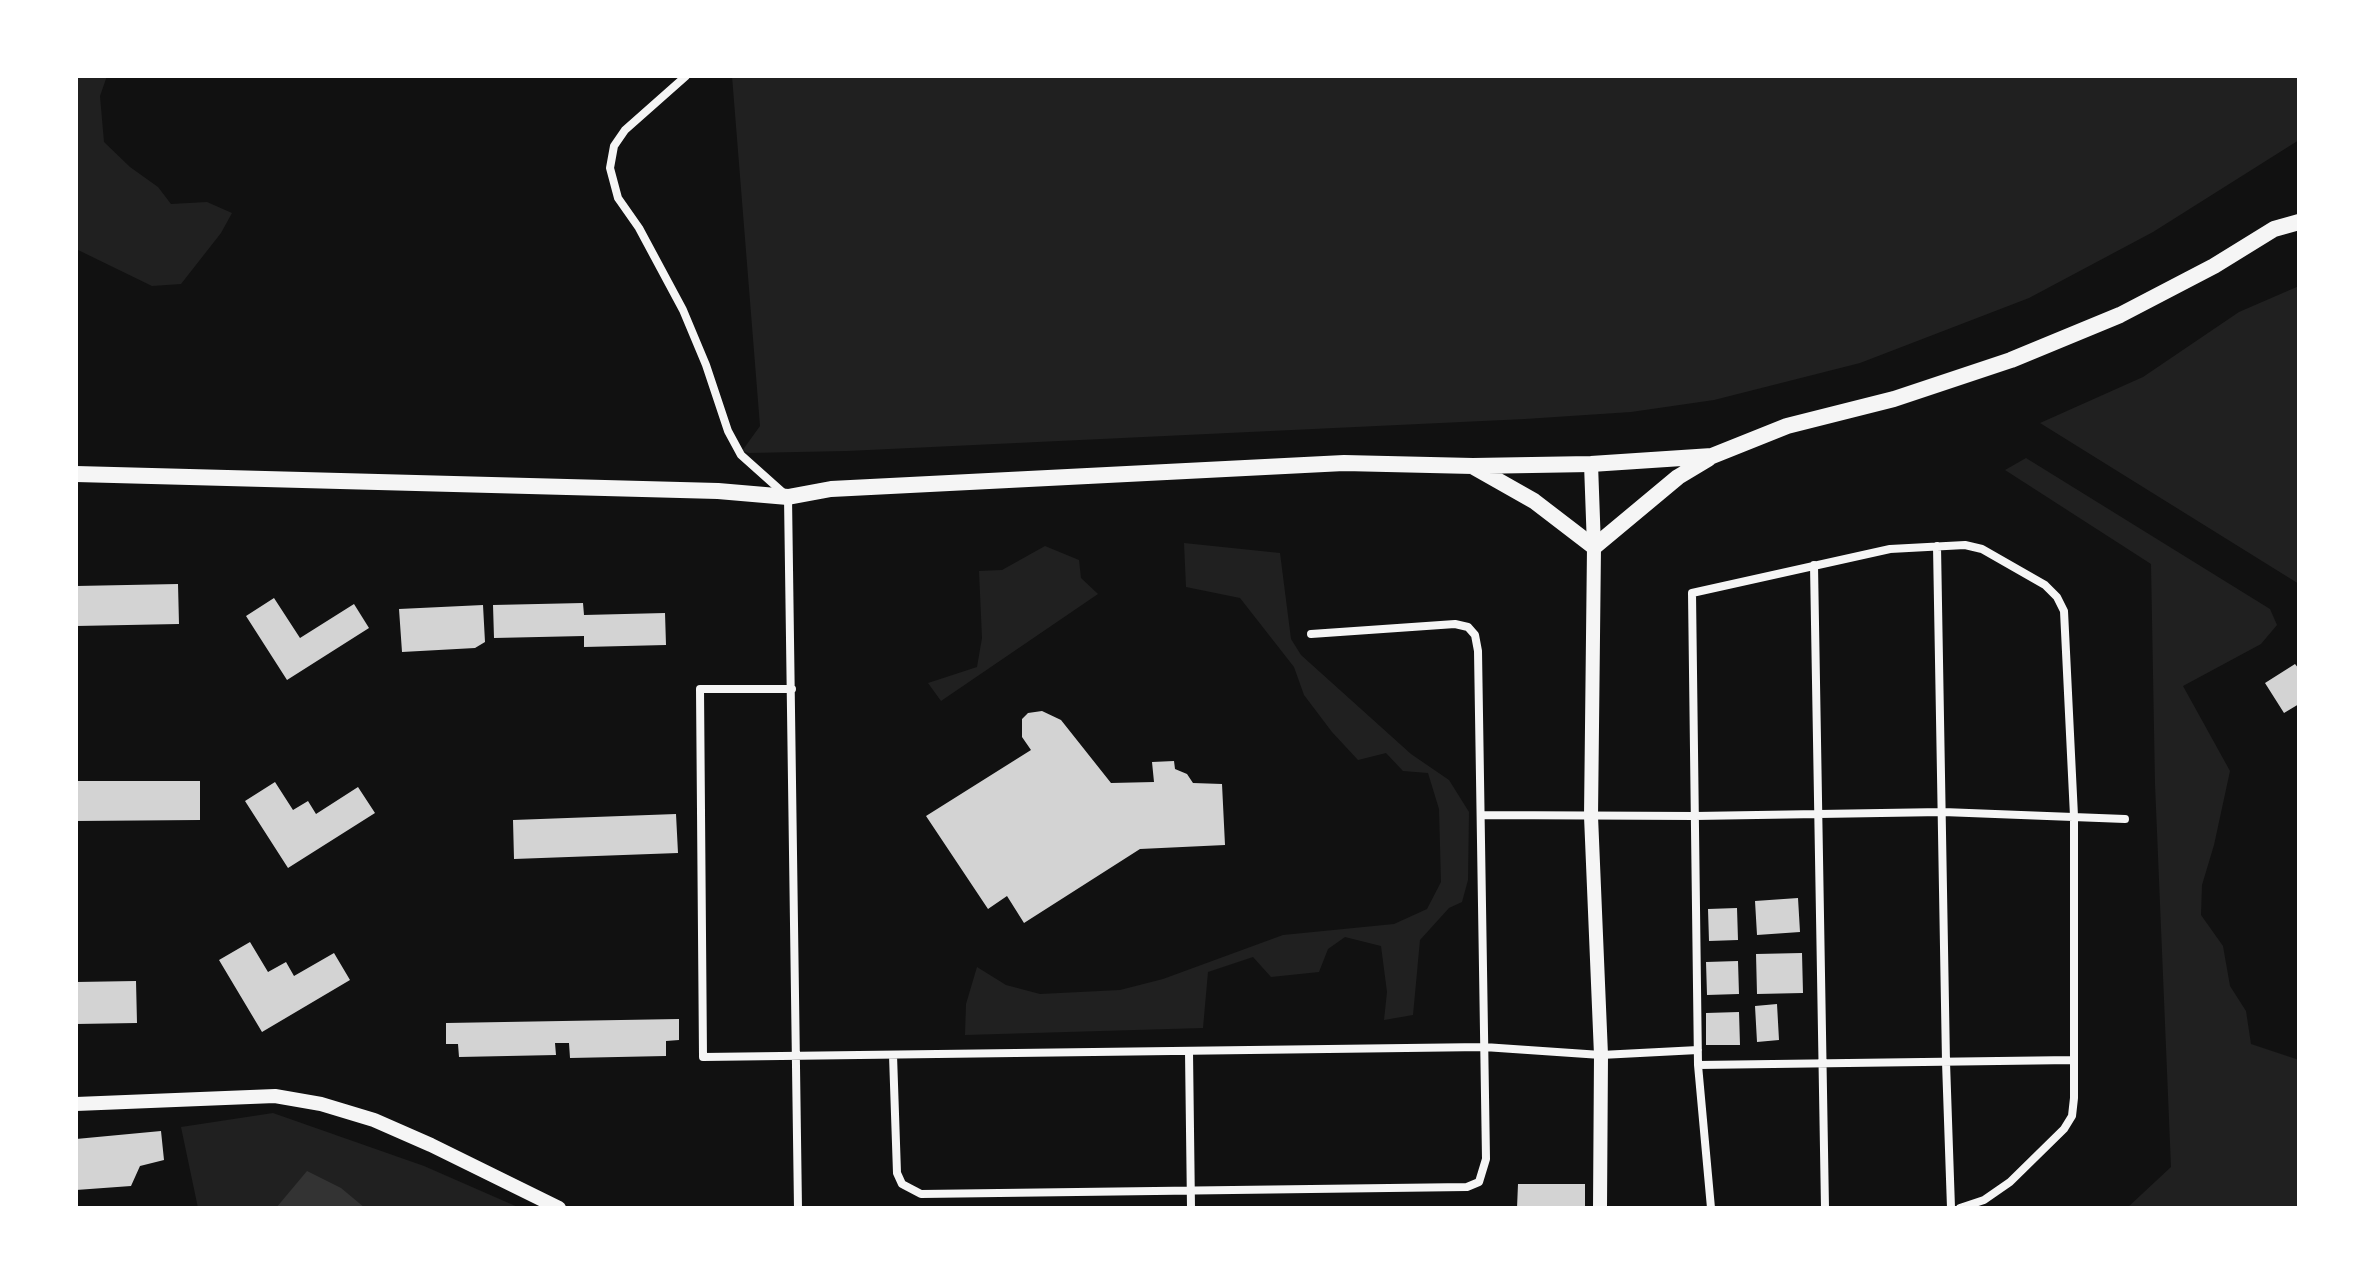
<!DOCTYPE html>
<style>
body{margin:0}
#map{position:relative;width:2375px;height:1284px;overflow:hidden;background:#111;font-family:"Crimson Pro",serif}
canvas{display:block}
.frame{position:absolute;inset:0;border:78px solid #fff;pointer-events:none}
</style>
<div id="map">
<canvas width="2375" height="1284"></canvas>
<div class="frame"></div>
</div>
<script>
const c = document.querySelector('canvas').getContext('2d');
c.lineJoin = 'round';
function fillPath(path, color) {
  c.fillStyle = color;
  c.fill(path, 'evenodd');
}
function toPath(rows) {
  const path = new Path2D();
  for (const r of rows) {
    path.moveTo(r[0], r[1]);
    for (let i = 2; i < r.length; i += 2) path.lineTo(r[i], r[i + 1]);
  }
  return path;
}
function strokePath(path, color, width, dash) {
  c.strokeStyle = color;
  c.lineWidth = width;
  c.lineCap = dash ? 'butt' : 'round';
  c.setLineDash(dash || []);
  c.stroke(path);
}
const green = toPath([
 [76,76,107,76,100,96,104,142,130,167,158,187,171,204,207,202,232,213,221,233,181,284,152,286,76,249],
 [732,76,2299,76,2299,140,2153,232,2029,298,1860,363,1714,400,1631,412,1525,419,847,451,749,453,742,451,760,426],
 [2299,286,2299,584,2040,423,2143,377,2239,312],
 [2026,458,2270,609,2277,625,2261,644,2183,686,2230,771,2214,845,2202,885,2201,915,2223,946,2230,986,2246,1011,2251,1044,2299,1060,2299,1208,2127,1208,2171,1167,2155,784,2151,564,2005,470],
 [1184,543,1280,553,1291,639,1301,655,1411,754,1449,780,1469,812,1468,880,1462,902,1449,908,1420,940,1413,1015,1384,1020,1387,992,1381,946,1345,937,1328,949,1319,972,1271,977,1253,957,1208,972,1203,1028,965,1035,966,1004,977,967,1006,985,1040,994,1120,990,1163,979,1283,935,1394,924,1427,909,1441,882,1439,809,1428,773,1403,771,1386,753,1358,760,1332,732,1304,695,1294,667,1240,598,1186,587],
 [1045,546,1079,560,1081,578,1098,594,941,701,928,683,977,667,982,638,979,571,1002,570],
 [273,1113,424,1166,520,1208,198,1208,181,1127]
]);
const water = toPath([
 [307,1171,341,1188,365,1208,276,1208]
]);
const building = toPath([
 [178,584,179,624,76,626,76,586],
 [274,598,300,638,354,604,369,628,287,680,246,616],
 [583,603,584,615,665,613,666,645,584,647,584,636,494,638,493,605],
 [483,605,485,642,475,648,402,652,399,609],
 [2295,664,2299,669,2299,704,2284,713,2265,683],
 [1042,711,1061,720,1111,783,1154,782,1152,762,1174,761,1175,769,1187,774,1193,783,1222,784,1225,845,1140,849,1024,923,1007,896,988,909,926,816,1031,750,1022,737,1022,719,1028,713],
 [76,781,200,781,200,820,76,821],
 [275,782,293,810,308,801,316,814,358,787,375,813,288,868,245,801],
 [676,814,678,853,514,859,513,820],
 [1798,898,1800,932,1757,935,1755,901],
 [1737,908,1738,940,1709,941,1708,909],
 [250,942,268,972,286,962,294,976,334,953,350,980,262,1032,219,960],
 [1802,953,1803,993,1757,994,1756,954],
 [1738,961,1739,994,1707,995,1706,962],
 [136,981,137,1023,76,1024,76,982],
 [1777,1004,1779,1040,1757,1042,1755,1006],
 [1739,1012,1740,1045,1706,1045,1706,1013],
 [679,1019,679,1040,666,1041,666,1056,570,1058,569,1043,555,1043,556,1055,459,1057,458,1044,446,1044,446,1023],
 [161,1131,164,1160,140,1166,131,1186,76,1190,76,1139],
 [1518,1184,1585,1184,1585,1208,1517,1208]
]);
const minor = toPath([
 [686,76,625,130,614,146,610,168,618,198,639,228,683,310,706,365,728,431,741,455,788,497,798,1208],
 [1937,546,1946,1062,1951,1208],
 [1814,565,1825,1208],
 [792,689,700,689,703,1057,1484,1047,1601,1055,1698,1050],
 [1481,815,1695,816,1943,812,2125,819],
 [1189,1052,1191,1208],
 [893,1055,897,1173,902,1184,921,1194,1467,1187,1479,1182,1486,1159,1478,651,1475,635,1468,627,1455,624,1311,634],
 [1698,1065,2073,1060],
 [1711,1208,1698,1065,1692,593,1890,549,1965,545,1982,549,2045,585,2057,597,2064,611,2074,816,2074,1098,2072,1116,2064,1129,2010,1182,1984,1200,1960,1208]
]);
const tertiary = toPath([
 [1591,464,1594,547,1591,816,1601,1055,1600,1208],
 [76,1104,275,1096,321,1104,374,1120,431,1145,559,1208]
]);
const secondary = toPath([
 [1474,467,1534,501,1594,547,1678,477,1708,459],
 [76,474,718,491,788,497,831,489,1344,463,1473,466,1591,464,1712,456,1787,426,1894,399,2011,360,2120,315,2214,266,2274,229,2299,222]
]);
fillPath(green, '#202020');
fillPath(water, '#333');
fillPath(building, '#d3d3d3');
strokePath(minor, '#f5f5f5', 8);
strokePath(tertiary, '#f5f5f5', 14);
strokePath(secondary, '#f5f5f5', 16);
</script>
